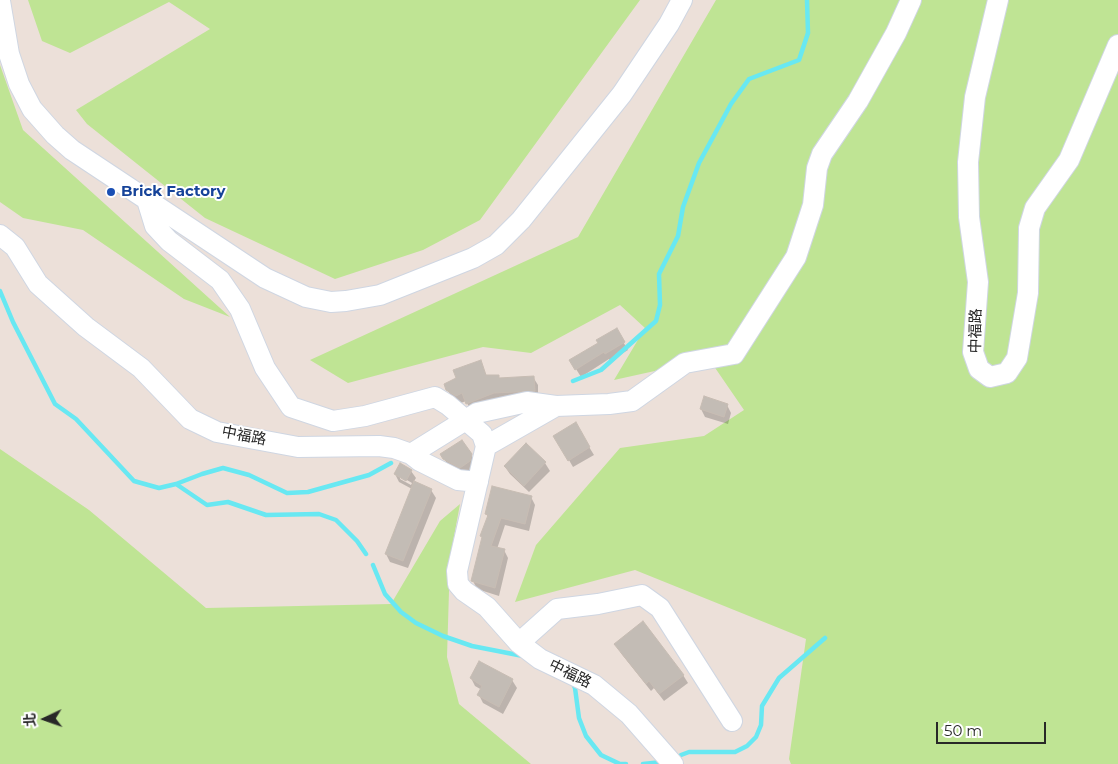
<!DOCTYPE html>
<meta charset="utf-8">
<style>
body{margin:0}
#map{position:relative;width:1118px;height:764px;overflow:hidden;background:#ece0d9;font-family:Montserrat,"Noto Sans TC",sans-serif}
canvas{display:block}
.north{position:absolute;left:20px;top:694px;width:50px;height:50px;-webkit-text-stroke:4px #fff;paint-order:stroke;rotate:267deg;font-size:14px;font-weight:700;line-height:20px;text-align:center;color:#282828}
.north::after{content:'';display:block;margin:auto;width:18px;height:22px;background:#282828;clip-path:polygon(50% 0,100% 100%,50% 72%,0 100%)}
.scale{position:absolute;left:936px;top:722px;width:110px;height:22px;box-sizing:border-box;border:2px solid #282828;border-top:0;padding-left:6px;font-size:15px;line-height:18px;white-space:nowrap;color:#282828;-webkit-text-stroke:4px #fff;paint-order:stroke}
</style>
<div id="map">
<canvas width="1118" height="764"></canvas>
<div class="north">北</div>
<div class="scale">50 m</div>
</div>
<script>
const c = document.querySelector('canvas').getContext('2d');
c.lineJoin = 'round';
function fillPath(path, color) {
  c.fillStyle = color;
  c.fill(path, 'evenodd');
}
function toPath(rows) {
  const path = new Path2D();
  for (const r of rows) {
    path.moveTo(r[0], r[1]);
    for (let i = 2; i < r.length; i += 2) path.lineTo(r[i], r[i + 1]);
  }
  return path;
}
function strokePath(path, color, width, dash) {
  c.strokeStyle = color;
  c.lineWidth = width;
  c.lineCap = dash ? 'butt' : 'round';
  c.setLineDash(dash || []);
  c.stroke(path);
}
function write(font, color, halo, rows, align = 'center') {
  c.font = font + ' Montserrat,"Noto Sans TC",sans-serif';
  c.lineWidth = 4;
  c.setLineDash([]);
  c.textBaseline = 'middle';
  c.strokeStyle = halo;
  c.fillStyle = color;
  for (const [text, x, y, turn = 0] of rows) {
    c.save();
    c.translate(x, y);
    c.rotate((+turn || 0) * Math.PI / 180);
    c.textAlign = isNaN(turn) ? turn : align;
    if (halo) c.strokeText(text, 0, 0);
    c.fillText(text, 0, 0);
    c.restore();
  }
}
const green = toPath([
 [28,0,640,0,480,220,423,250,335,279,205,218,87,124,76,110,210,29,169,2,70,53,42,41],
 [716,0,1118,0,1118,764,791,764,789,759,806,639,635,570,515,602,536,545,620,448,704,436,744,410,709,359,614,380,645,328,620,305,531,353,483,347,348,383,310,360,578,237],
 [0,65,23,130,230,317,184,299,83,230,23,218,0,202],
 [0,449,89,510,206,608,391,604,440,521,460,504,450,558,447,657,459,704,531,764,0,764]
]);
const shadow = toPath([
 [616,330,628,350,610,361,609,359,581,377,571,361,600,344],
 [480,362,487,377,498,376,500,379,533,377,538,385,538,398,471,411,466,401,461,403,452,398,447,389,458,379],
 [727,405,731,413,728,424,705,417,701,409],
 [575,424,594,455,573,467,555,436],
 [526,445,545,463,550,471,529,492,510,474,505,467],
 [442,455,471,455,476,463,474,469,465,475,449,467],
 [411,471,416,478,413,483,431,490,436,498,408,568,390,562,386,554,412,489,399,482,395,474],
 [400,476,412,483,411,485,400,479],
 [531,497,535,505,529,531,505,525,497,549,504,550,508,558,499,596,477,589,473,581,488,517,486,514],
 [620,652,683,675,688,683,664,701,654,688,651,691],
 [471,678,512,680,517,688,503,714,483,703,479,695,482,690,475,686]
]);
const stream = toPath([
 [0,291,13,322,55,404,76,419,134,481,159,488,176,484,202,474,223,468,249,475,287,493,308,492,369,475,391,463],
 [573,381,601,370,656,321,660,305,659,274,678,236,683,207,699,163,731,104,749,79,799,60,808,33,807,0],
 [176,484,207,505,228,502,266,515,319,514,336,520,357,541,366,554],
 [373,565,385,594,401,612,416,623,443,636,472,646,523,656],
 [572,681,575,688,579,718,586,736,601,755,620,764,626,764],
 [681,755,689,752,735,752,747,746,756,737,761,725,762,706,779,678,825,638],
 [643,764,662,762]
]);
const building = toPath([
 [617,328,625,342,605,354,604,352,575,370,569,360,598,343,596,340,617,328],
 [481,360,486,375,499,375,499,378,534,376,535,391,494,393,466,404,462,393,456,396,446,390,444,384,456,378,453,370,481,360],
 [704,396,728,404,724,417,700,409,704,396],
 [576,422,590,447,568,461,553,436,576,422],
 [462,440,472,454,470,461,460,468,443,459,440,454,462,440],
 [526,443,546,462,524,486,504,466,526,443],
 [400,463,412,470,406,481,394,474,400,463],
 [414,481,432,489,403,561,385,554,414,481],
 [492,486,532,496,525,524,501,518,491,546,505,549,495,588,471,581,482,537,480,536,488,515,485,514,492,486],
 [643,621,684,675,659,694,649,681,646,684,614,644,643,621],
 [479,661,513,679,499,707,477,695,482,686,470,678,479,661]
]);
const minor = toPath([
 [998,0,975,97,968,162,969,217,978,282,973,352,979,369,990,377,1007,373,1017,358,1028,293,1029,228,1035,208,1069,160,1118,45],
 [0,1,9,54,19,84,32,109,55,135,72,150,265,278,306,297,331,302,346,301,380,295,473,258,496,245,521,220,622,94,669,24,682,0],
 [147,200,155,226,169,241,220,280,240,309,265,368,291,407,333,421,365,416,435,397,448,405,482,434,486,446,457,571,458,584,464,591,487,607,519,643,540,659,594,685,629,714,673,764],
 [0,235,15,247,38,284,86,327,141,368,190,419,217,432,298,447,379,446,394,448,411,454,477,413,527,402,556,406],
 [486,446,556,406,609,404,632,401,685,363,734,354,796,257,813,205,817,168,822,154,858,101,896,33,911,0],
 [411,454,420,461,458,480,478,482],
 [519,643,557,609,598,604,642,595,660,608,732,721]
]);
const markers = [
 [111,192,5,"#1a4fb4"]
];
const transitNames = [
 ["Brick Factory",121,192]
];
const streetNames = [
 ["中福路",976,331,-89],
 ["中福路",244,436,11],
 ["中福路",570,674,26]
];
fillPath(green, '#bfe494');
fillPath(shadow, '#0003');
strokePath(stream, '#68e8f2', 4.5);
fillPath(building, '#c3bcb5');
strokePath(building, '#c7bcb3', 1);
strokePath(minor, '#cfd6e2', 22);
strokePath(minor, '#fff', 20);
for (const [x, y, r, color] of markers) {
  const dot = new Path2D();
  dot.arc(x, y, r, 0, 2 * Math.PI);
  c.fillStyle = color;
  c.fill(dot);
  strokePath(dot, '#fff', 2);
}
write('bold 15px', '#164399', '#fff', transitNames, 'left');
write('15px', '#282828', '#fff', streetNames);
</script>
